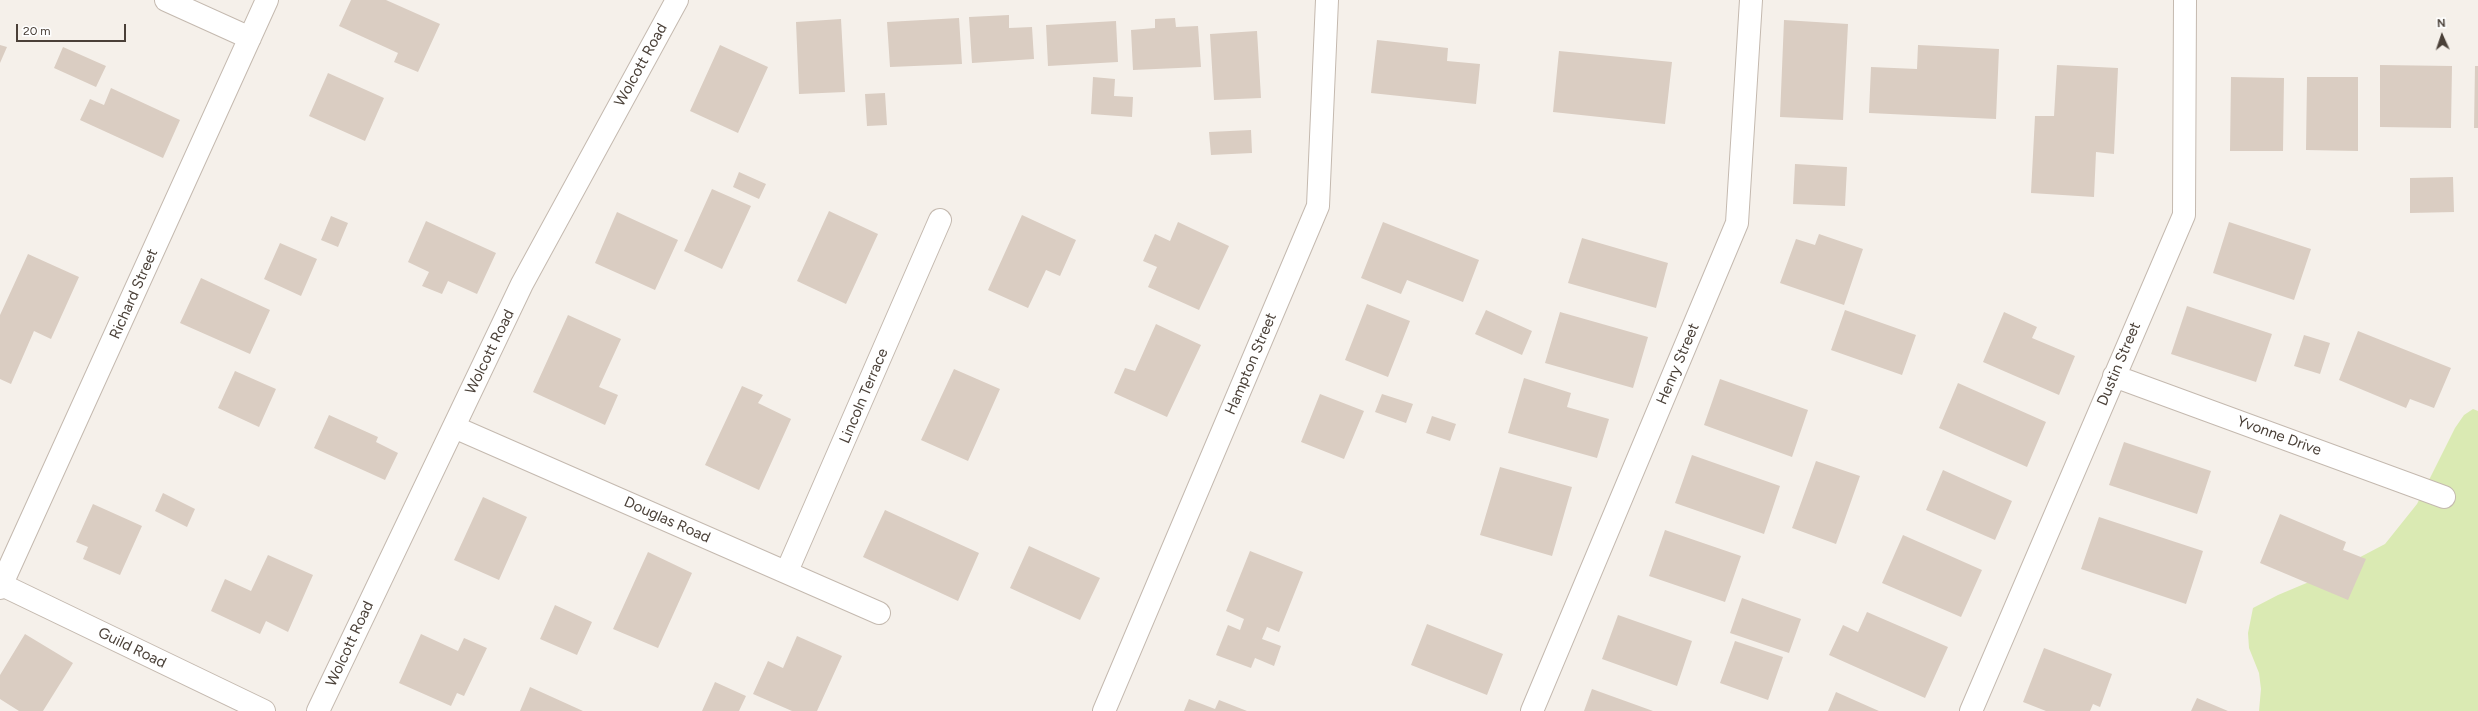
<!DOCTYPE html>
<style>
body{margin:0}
#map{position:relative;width:2478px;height:711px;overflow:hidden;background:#f5f0ea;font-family:Figtree,sans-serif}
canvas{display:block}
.north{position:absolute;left:2422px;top:16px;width:40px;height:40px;-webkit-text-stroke:3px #fff;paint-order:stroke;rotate:357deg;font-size:11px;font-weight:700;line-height:16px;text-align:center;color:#4a4038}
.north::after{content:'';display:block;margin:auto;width:14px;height:18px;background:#4a4038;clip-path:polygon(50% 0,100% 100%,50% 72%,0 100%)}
.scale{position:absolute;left:16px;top:24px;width:110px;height:18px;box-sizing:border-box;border:2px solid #4a4038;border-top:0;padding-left:5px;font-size:12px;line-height:14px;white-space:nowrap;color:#4a4038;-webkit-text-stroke:3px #fff;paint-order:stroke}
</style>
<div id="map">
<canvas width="2478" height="711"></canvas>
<div class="north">N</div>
<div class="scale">20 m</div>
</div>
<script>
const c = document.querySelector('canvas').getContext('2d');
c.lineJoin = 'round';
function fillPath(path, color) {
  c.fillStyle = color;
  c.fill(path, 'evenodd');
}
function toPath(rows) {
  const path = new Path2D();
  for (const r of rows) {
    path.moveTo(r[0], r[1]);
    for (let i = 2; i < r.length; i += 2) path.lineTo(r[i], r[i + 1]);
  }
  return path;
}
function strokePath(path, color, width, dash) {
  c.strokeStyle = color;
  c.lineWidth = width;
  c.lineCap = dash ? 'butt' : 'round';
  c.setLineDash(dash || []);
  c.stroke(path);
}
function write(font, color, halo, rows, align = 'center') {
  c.font = font + ' Figtree,sans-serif';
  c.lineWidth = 3.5;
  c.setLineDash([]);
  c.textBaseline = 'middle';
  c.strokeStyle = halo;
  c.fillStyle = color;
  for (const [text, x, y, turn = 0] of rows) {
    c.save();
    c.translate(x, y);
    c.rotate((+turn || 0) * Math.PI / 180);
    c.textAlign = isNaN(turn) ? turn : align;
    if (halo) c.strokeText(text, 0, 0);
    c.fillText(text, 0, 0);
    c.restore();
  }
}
const green = toPath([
 [2473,409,2478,411,2478,711,2259,711,2261,689,2259,673,2249,648,2248,633,2253,608,2278,595,2328,574,2385,544,2417,504,2455,428,2464,415]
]);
const building = toPath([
 [351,0,386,0,440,24,418,72,394,62,398,53,339,26],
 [1009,15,1009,28,1032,27,1034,59,972,63,969,17],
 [959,18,962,64,890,67,887,22],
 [1175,18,1176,27,1198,26,1201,67,1133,70,1131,30,1155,28,1155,19],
 [841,19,845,92,799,94,796,22],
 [1784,20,1848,24,1843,120,1780,117],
 [1116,21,1118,62,1048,66,1046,25],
 [1257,31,1261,98,1214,100,1210,34],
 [1377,40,1448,48,1447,61,1480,64,1476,104,1371,93],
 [0,45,7,47,0,63],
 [720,45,768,67,738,133,690,111],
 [1918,45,1999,49,1996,119,1869,113,1871,67,1917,69],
 [63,47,106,66,96,87,54,68],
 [1559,51,1672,62,1665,124,1553,112],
 [2057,65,2118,68,2114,154,2096,152,2094,197,2031,193,2035,116,2054,116],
 [2380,65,2452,66,2451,128,2380,127],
 [2475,66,2478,66,2478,128,2474,128],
 [328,73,384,98,365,141,309,116],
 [1093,77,1115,79,1114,96,1133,97,1132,117,1091,114],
 [2231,77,2284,78,2283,151,2230,151],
 [2307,77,2358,77,2358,151,2306,150],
 [111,88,180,120,163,158,80,120,90,99,104,105],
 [885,93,887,125,867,126,865,94],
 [1251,130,1252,153,1211,155,1209,132],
 [1795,164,1847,167,1845,206,1793,204],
 [739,172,766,184,759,199,733,187],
 [2453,177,2454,212,2410,213,2410,178],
 [712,189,751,206,722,269,684,251],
 [829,211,878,234,846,304,797,281],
 [617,212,678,240,655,290,595,263],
 [1022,215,1076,240,1060,276,1046,270,1028,308,988,290],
 [331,216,348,223,338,247,321,240],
 [426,221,496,253,477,294,448,281,442,294,422,286,429,272,408,262],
 [1178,222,1229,246,1199,310,1148,287,1157,267,1143,261,1155,234,1170,241],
 [1383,222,1479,260,1463,302,1407,280,1401,294,1361,278],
 [2229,222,2311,249,2294,300,2213,273],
 [1819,234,1863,249,1844,305,1780,283,1796,239,1815,245],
 [1582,238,1668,263,1656,308,1568,283],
 [280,243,317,259,301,296,264,279],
 [28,254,79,277,51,339,34,331,11,384,0,379,0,315],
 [201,278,270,310,250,354,180,323],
 [1367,304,1410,321,1388,377,1345,360],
 [2187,306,2272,334,2256,382,2171,354],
 [1486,310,1532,331,1522,355,1475,334],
 [1845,310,1916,335,1902,375,1831,350],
 [1560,312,1648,337,1633,388,1545,363],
 [2004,312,2037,327,2032,338,2075,356,2059,395,1983,362],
 [568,315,621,339,599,387,618,395,605,425,533,392],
 [1156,324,1201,345,1167,417,1114,393,1125,368,1135,371],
 [2358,331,2451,368,2434,408,2410,399,2406,408,2339,380],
 [2304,335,2330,343,2320,374,2294,366],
 [954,369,1000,389,968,461,921,440],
 [235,371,276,389,259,427,218,408],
 [1524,378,1571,393,1567,407,1609,419,1597,458,1508,433],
 [1720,379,1808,410,1792,457,1704,425],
 [1958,383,2046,422,2027,467,1939,428],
 [742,386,763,395,758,403,791,419,759,490,705,465],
 [1320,394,1364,411,1344,459,1301,442],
 [1382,394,1413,404,1406,423,1375,412],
 [329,415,378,437,376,442,398,453,385,480,314,448],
 [1432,416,1456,424,1450,441,1426,433],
 [2124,442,2211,471,2197,514,2109,485],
 [1692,455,1780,486,1764,534,1675,503],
 [1816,461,1860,476,1836,544,1792,528],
 [1500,467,1572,487,1552,556,1480,535],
 [1943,470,2012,501,1995,540,1926,510],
 [163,493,195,509,187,527,155,511],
 [483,497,527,517,499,580,454,560],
 [93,504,142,526,120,575,83,559,88,547,76,542],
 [885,510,979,553,958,601,863,557],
 [2280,514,2346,542,2343,550,2366,559,2348,600,2260,563],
 [2099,517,2203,551,2186,604,2081,569],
 [1665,530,1741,556,1725,602,1649,576],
 [1903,535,1982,570,1961,617,1882,583],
 [1029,546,1100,578,1080,620,1010,588],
 [1250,551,1303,572,1279,632,1267,627,1262,639,1281,646,1274,666,1255,658,1251,668,1216,655,1228,625,1240,630,1244,619,1226,611],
 [648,552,692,573,658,648,613,629],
 [268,555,313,575,288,632,266,621,260,634,211,611,225,579,251,591],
 [1742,598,1801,619,1789,653,1730,633],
 [555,605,592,622,577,655,540,639],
 [1867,612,1948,647,1925,698,1829,655,1843,625,1858,632],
 [1618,615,1692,641,1677,686,1602,659],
 [1427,624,1503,654,1487,695,1411,665],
 [25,634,73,663,43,711,19,711,0,699,0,675],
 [421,634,458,651,464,638,487,648,464,696,457,693,451,706,399,683],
 [797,636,842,656,817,711,792,711,753,694,768,661,783,668],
 [1735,641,1783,657,1768,700,1720,683],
 [2044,648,2112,674,2100,707,2093,704,2090,711,2046,711,2023,702],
 [715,682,746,696,739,711,702,711],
 [530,687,583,711,520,711],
 [1592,689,1653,711,1584,711],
 [1836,692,1879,711,1828,711],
 [2197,698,2228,711,2191,711],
 [1189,699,1215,709,1219,700,1247,711,1184,711]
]);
const minor = toPath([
 [166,0,250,38],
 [2114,376,2444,497],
 [454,427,879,613],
 [787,571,940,220],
 [0,584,264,711],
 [0,588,267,0],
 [318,711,522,284,677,0],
 [1104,711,1318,206,1327,0],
 [1532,711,1737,223,1751,0],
 [1971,711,2184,215,2185,0]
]);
const streetNames = [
 ["Wolcott Road",641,65,-61],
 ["Richard Street",134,294,-66],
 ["Wolcott Road",490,352,-64],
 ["Hampton Street",1251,364,-67],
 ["Henry Street",1678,364,-67],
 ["Dustin Street",2119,364,-67],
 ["Lincoln Terrace",864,396,-67],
 ["Yvonne Drive",2279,436,20],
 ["Douglas Road",667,520,24],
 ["Wolcott Road",350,644,-65],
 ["Guild Road",132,648,26]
];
fillPath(green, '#daeab3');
fillPath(building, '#dacdc2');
strokePath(minor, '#c4b9af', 24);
strokePath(minor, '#fff', 22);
write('15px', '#4a4038', '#fff', streetNames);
</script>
